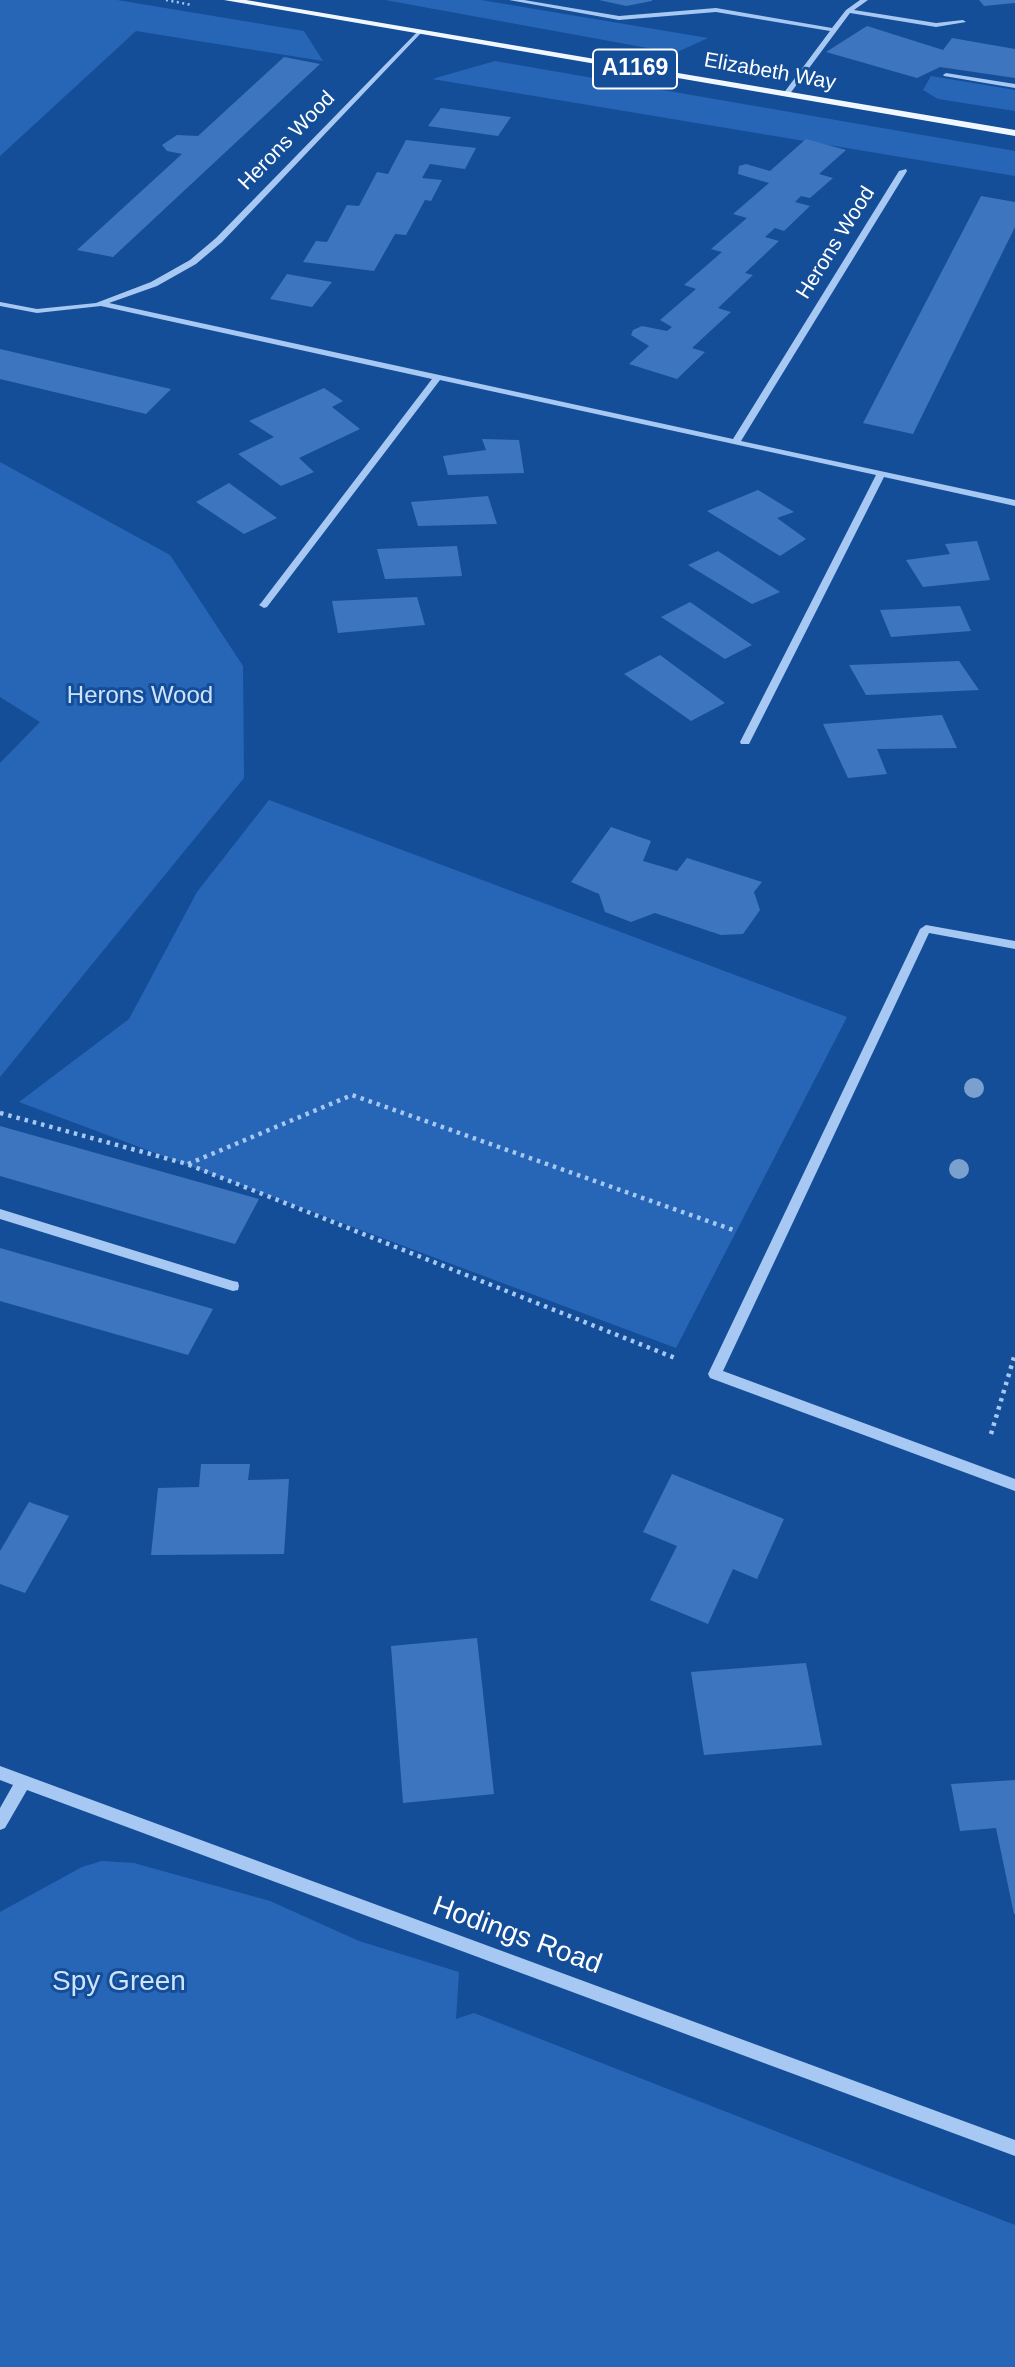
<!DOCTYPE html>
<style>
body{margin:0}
canvas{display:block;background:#144d98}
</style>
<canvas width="1015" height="2367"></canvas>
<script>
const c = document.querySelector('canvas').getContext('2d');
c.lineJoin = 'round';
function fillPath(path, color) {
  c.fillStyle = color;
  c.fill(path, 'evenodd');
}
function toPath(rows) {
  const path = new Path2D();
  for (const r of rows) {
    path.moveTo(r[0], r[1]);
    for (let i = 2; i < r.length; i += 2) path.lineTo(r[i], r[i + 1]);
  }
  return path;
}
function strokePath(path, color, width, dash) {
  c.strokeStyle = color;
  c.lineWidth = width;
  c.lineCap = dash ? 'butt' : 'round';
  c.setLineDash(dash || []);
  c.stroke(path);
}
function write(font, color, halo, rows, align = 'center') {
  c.font = font + ' Helvetica,sans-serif';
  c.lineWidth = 6;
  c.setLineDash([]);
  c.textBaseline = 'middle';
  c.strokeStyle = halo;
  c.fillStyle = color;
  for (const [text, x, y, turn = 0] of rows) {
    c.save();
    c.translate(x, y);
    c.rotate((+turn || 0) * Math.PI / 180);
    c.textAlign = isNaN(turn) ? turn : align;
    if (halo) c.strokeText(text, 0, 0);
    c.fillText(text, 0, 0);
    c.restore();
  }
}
const green = toPath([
 [0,0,117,0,304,31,323,61,136,31,0,156],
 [385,0,481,0,708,38,675,53],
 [495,61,1015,151,1015,176,432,79],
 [931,76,1015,90,1015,111,938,99,923,90],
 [0,462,170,555,243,666,244,778,0,1077,0,763,40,722,0,697],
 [269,800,847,1017,676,1348,19,1102,129,1019,197,892],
 [102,1861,134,1863,270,1901,359,1941,459,1972,456,2019,474,2013,1015,2225,1015,2367,0,2367,0,1912,82,1867]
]);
const building = toPath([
 [599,0,652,0,652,1,626,6],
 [979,0,1015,0,1015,3,984,6],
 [867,26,943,50,952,38,1015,49,1015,78,940,67,917,78,826,52],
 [284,57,320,64,113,257,77,250,182,154,167,151,162,145,177,135,198,136],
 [441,108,511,117,498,136,428,126],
 [806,139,846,150,819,174,833,178,810,198,801,196,795,202,810,206,784,231,775,228,765,237,779,241,745,273,753,275,718,308,731,312,692,348,705,352,677,379,629,364,649,346,631,335,633,330,642,326,667,331,672,327,660,320,696,289,684,285,722,252,711,249,747,218,733,214,769,183,738,174,739,166,746,164,770,171],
 [406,140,476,148,465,169,430,164,422,178,442,180,431,201,425,200,406,235,395,234,374,271,303,262,316,241,327,242,347,205,359,206,377,172,388,174],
 [981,196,1015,202,1015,227,913,434,863,423],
 [287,274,332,282,312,307,270,299],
 [0,349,171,389,146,414,0,379],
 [324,388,343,401,332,407,360,429,299,458,314,472,281,486,238,454,274,437,249,421],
 [482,439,519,440,524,473,448,475,443,456,486,450],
 [229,483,277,518,244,534,196,502],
 [758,490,794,512,777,518,806,539,780,556,707,511],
 [488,496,497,524,418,526,411,502],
 [977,541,990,580,923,587,906,560,950,554,945,544],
 [457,546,462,576,385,579,377,549],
 [718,551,780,592,752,604,688,565],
 [417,597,425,625,338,633,332,601],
 [690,602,752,645,725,659,661,617],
 [960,606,971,631,891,637,880,610],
 [660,655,725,703,691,721,624,674],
 [959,661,979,690,866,695,849,665],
 [942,715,957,748,877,749,887,774,848,778,823,724],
 [611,827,651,841,643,861,677,871,687,858,762,882,754,892,760,910,743,934,721,935,655,913,631,922,605,912,599,894,571,882],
 [0,1126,259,1199,235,1244,0,1176],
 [0,1248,213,1309,188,1355,0,1301],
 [201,1464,250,1464,248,1480,289,1479,284,1554,151,1555,158,1488,199,1487],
 [672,1474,784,1519,757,1579,733,1569,708,1624,650,1600,677,1546,643,1532],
 [29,1502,69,1516,25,1593,0,1584,0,1551],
 [477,1638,494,1794,403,1803,391,1646],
 [806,1663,822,1745,704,1755,691,1672],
 [1015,1780,1015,1914,1014,1914,996,1828,960,1831,951,1784]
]);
const pathFar1 = toPath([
 [166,0,192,5]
]);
const path = toPath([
 [0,1113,187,1164,675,1358],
 [188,1164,352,1095,736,1231],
 [991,1434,1015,1354]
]);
const minor = toPath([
 [509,0,524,0,619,16,716,8,832,28,846,10,860,0,868,0,854,10,936,23,963,20,966,22,936,27,850,13,789,95,787,96,783,94,830,31,716,12,619,20,509,0],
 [419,30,421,31,421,33,222,242,196,264,157,286,109,303,733,439,899,171,906,169,907,171,741,441,1015,500,1015,506,884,477,749,744,741,744,740,742,876,475,440,380,267,607,264,608,259,605,261,603,432,379,101,306,37,313,0,306,0,302,37,309,96,303,151,282,190,260,216,238,419,30],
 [946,73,1015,84,1015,88,944,76,943,75,946,73],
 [926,925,1015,941,1015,949,929,933,723,1371,1015,1479,1015,1491,710,1378,708,1374,920,929,926,925],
 [0,1209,233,1281,238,1282,239,1286,238,1290,233,1291,0,1219,0,1209],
 [0,1766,1015,2140,1015,2156,27,1790,5,1828,0,1830,0,1808,13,1785,0,1780,0,1766]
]);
const major = toPath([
 [224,0,246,0,1015,130,1015,136,224,0]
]);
const trees = [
 [974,1088],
 [959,1169]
];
const farStreetnames = [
 ["Elizabeth Way",770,72,10],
 ["Herons Wood",287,141,-46],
 ["Herons Wood",836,243,-58]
];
const shields = [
 [635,69,84]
];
const shieldNames = [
 ["A1169",635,69]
];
const parkNames = [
 ["Herons Wood",140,696]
];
const nearStreetnames = [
 ["Hodings Road",517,1936,20]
];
const nearParknames = [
 ["Spy Green",119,1982]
];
fillPath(green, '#2766b6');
fillPath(building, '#3d76bf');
strokePath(pathFar1, '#a6c8f2', 2.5, [2, 3.5]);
strokePath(path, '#a6c8f2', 4.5, [3.5, 5]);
fillPath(minor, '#a6c8f2');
fillPath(major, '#f1f7ff');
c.fillStyle = '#7aa0d0';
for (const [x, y] of trees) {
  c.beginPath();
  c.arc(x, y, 10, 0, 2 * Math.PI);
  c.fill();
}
write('21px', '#fff', '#144d98', farStreetnames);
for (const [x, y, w] of shields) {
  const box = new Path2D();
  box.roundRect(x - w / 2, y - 19.5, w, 39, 5);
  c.fillStyle = '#144d98';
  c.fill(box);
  strokePath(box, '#fff', 2);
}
write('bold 23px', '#fff', null, shieldNames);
write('24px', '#cee3fd', '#144d98', parkNames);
write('28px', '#fff', '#144d98', nearStreetnames);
write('28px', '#cee3fd', '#144d98', nearParknames);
</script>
